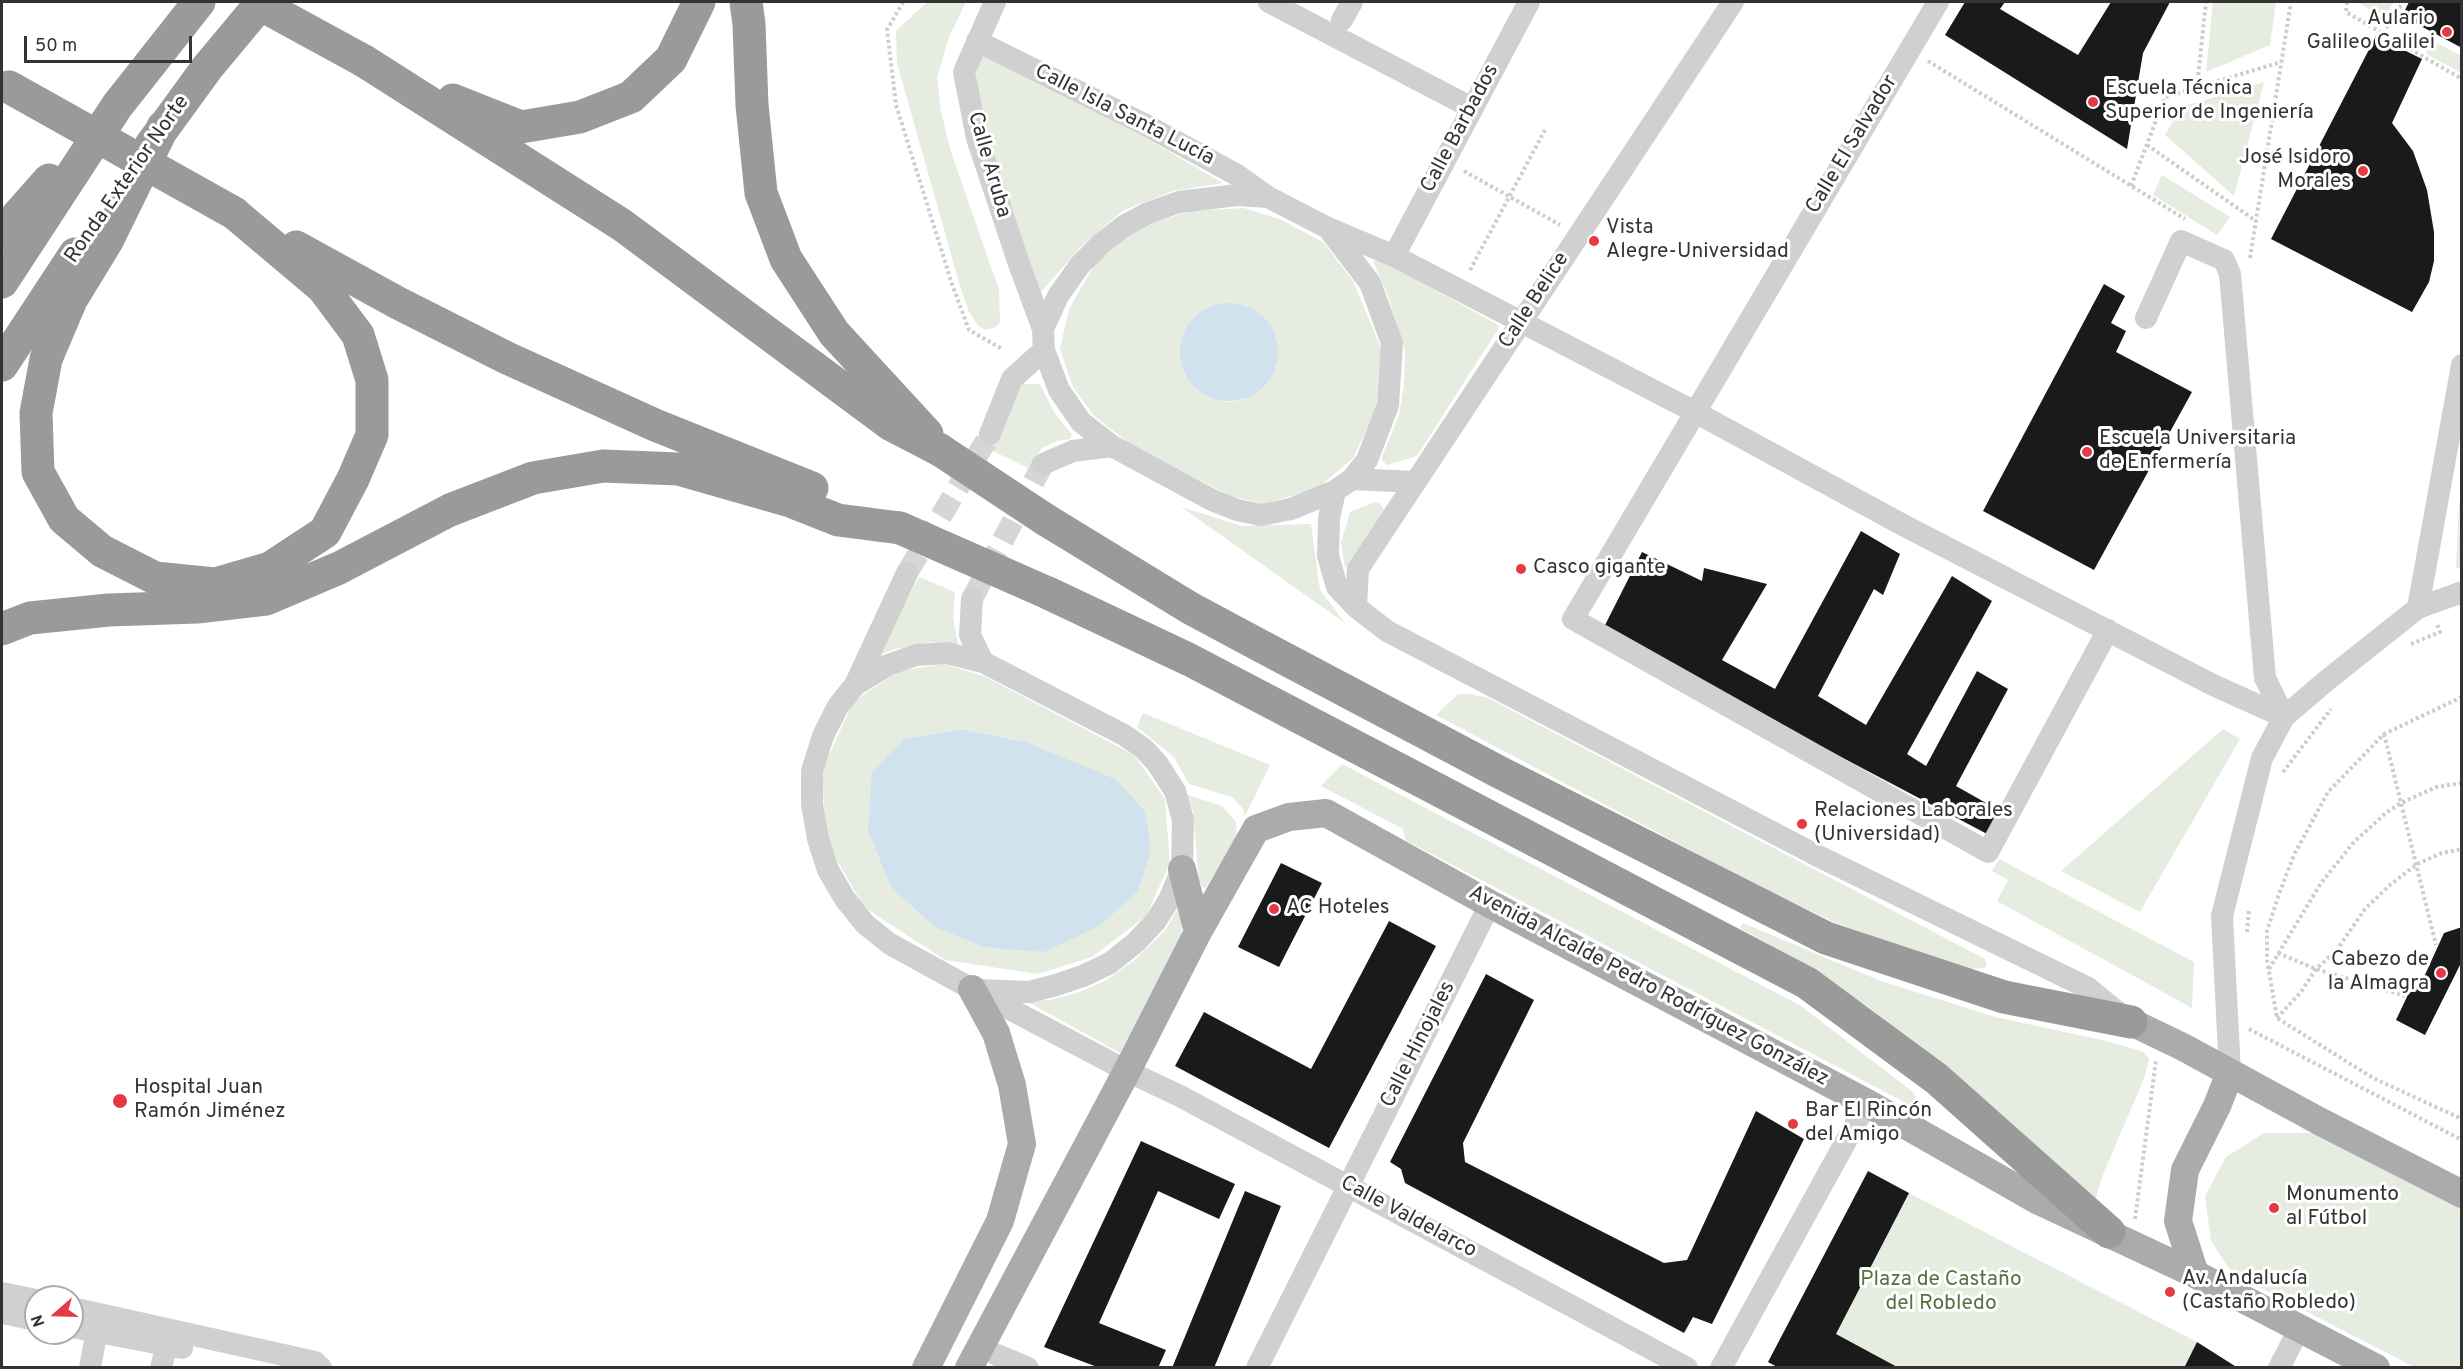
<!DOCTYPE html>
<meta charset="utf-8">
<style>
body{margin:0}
#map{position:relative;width:2463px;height:1369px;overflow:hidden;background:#fff;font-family:Overpass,sans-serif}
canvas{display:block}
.frame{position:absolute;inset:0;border:3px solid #333;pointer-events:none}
.north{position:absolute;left:24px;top:1285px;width:60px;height:60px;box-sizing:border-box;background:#fff;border:2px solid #adadad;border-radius:50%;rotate:250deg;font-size:16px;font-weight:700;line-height:24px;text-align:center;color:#333}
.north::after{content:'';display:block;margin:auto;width:21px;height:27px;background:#e63946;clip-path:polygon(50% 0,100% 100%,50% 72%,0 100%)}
.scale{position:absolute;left:24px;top:36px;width:168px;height:27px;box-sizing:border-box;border:3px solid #333;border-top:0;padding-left:8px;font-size:18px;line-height:21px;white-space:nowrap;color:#333;-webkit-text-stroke:4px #fff;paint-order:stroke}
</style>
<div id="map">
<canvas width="2463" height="1369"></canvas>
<div class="frame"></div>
<div class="north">N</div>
<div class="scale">50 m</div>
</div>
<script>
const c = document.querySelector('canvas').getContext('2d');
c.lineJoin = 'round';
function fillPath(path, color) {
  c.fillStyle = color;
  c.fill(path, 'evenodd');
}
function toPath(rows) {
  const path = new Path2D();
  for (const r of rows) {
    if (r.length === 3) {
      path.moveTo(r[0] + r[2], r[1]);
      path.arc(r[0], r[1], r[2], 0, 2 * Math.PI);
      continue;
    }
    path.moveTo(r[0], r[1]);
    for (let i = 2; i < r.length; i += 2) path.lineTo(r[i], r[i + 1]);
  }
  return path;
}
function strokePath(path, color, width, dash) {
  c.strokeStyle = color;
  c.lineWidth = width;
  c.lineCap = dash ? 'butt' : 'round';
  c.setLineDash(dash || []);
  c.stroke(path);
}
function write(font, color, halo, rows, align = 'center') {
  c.font = font + ' Overpass,sans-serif';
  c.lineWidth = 6;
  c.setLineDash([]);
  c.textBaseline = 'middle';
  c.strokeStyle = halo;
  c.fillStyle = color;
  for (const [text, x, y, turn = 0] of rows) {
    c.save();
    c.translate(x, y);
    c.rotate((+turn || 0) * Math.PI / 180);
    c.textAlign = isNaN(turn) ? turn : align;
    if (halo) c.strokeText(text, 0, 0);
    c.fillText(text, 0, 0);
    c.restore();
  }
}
const green = toPath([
 [927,2,966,2,949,37,937,78,941,111,950,149,999,290,1000,322,996,327,986,330,978,326,969,312,960,286,897,63,896,31],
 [2213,2,2276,2,2270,45,2206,72],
 [2357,2,2394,2,2384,18],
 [2433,41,2461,56,2461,73,2426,54],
 [982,52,1106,115,1223,183,1173,191,1122,211,1081,247,1040,293,991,149,973,84],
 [2264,82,2234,196,2165,135,2182,107],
 [2162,175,2230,217,2217,235,2153,195],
 [1244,208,1279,219,1323,242,1353,281,1381,348,1376,410,1353,458,1318,488,1263,504,1231,496,1134,447,1094,416,1073,387,1060,349,1069,309,1095,264,1141,226,1191,211],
 [1226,303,1247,306,1264,318,1275,335,1278,352,1275,369,1265,386,1254,394,1242,400,1228,402,1215,399,1197,390,1184,373,1180,355,1181,340,1191,321,1206,309],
 [1381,260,1500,326,1417,456,1387,465,1381,459,1399,415,1404,385,1405,350,1388,296,1373,261],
 [1022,384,1040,384,1055,414,1072,434,1070,439,1057,441,1042,448,1028,468,991,450],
 [2461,494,2461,568,2456,568,2459,504],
 [1375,502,1380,503,1384,510,1352,558,1349,565,1345,568,1341,543,1350,512],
 [1181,507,1242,526,1311,524,1320,590,1345,623],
 [919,577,955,592,953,616,958,644,930,642,895,649,874,657],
 [944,664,986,677,1134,755,1165,799,1170,863,1146,916,1092,957,1038,974,945,960,864,907,826,841,822,771,853,702,899,671],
 [962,729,1026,742,872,772,904,739],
 [1458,694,1471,694,1488,698,1985,959,1987,965,1985,968,1968,969,1896,945,1834,922,1760,887,1436,715],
 [1143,713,1270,765,1245,816,1243,809,1232,797,1189,784,1174,757,1137,727],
 [2223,729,2240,739,2140,912,2061,871],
 [1342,764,1801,1006,1913,1092,1916,1098,1914,1104,1908,1104,1405,840,1403,829,1321,786],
 [1185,794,1222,806,1236,822,1237,837,1205,889,1199,881,1193,811],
 [1999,859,2194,962,2192,1008,1997,901,2008,880,1992,871],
 [1181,904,1182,933,1120,1053,1026,1001,1049,1000,1077,993,1105,981,1132,962,1164,932],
 [1743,923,1881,981,1995,1017,2107,1041,2144,1052,2149,1059,2145,1076,2102,1177,2095,1201,1968,1088,1870,1008,1783,952,1740,928],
 [2264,1133,2313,1133,2461,1209,2461,1367,2414,1367,2232,1273,2211,1241,2205,1196,2226,1157],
 [1909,1193,2197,1342,2184,1367,1899,1368,1836,1334]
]);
const water = toPath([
 [1229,352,49],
 [962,729,1026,742,1115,779,1145,811,1151,850,1138,891,1099,926,1044,952,984,947,935,927,891,887,868,830,872,772,904,739]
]);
const building = toPath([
 [1965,2,2005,2,2000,9,2078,55,2111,2,2170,2,2143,53,2127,149,1945,35],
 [2409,2,2462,2,2462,48,2402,16],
 [2376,36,2422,59,2392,123,2413,151,2427,190,2434,232,2434,261,2429,282,2412,312,2271,239],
 [2104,284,2125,296,2111,323,2126,331,2116,352,2192,392,2094,570,1983,511],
 [1861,531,1900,554,1883,595,1874,589,1818,696,1866,725,1952,576,1992,601,1907,754,1926,766,1977,671,2008,689,1956,786,2002,812,1989,835,1602,631,1642,552,1702,581,1704,568,1767,584,1722,660,1775,689],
 [1281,863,1322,883,1279,967,1238,947],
 [1389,921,1436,946,1329,1148,1175,1066,1204,1012,1311,1069],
 [2462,927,2462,961,2425,1035,2396,1020,2413,984,2419,988,2444,933],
 [1486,974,1534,1000,1463,1143,1465,1162,1664,1263,1687,1260,1756,1111,1804,1139,1712,1324,1693,1317,1684,1333,1405,1183,1401,1169,1390,1162],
 [1141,1141,1235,1184,1219,1219,1158,1191,1099,1323,1166,1350,1158,1368,1100,1368,1044,1347],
 [1868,1171,1909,1193,1836,1334,1899,1368,1779,1368,1768,1362],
 [1245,1191,1281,1206,1214,1368,1172,1368],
 [2197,1342,2238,1368,2184,1368]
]);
const minorTunnel = toPath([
 [907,573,990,434],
 [972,599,1043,464]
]);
const path = toPath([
 [903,2,887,30,896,105,952,284,969,330,1002,349],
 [2347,2,2346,12,2462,79],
 [2383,33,2403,2],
 [1928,61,2185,219],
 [2197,87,2206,2],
 [2147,145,2256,221],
 [1464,171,1560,225],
 [2131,186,2165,97,2281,62],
 [2250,258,2291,2],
 [1470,270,1545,130],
 [2411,644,2440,632,2437,624],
 [2462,697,2384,734,2328,792,2294,855,2279,894,2267,931,2267,960,2277,1018,2373,1078,2462,1119],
 [2384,734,2436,945],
 [2283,772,2331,709],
 [2247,932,2249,910],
 [2278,953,2316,969,2405,996],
 [2269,969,2321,883,2354,842,2387,812,2401,803,2436,787,2462,783],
 [2277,1018,2301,992,2316,969,2336,951,2365,909,2390,885,2417,864,2442,853,2462,849],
 [2249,1029,2462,1140],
 [2135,1219,2156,1060]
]);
const minor = toPath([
 [995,2,964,72,977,138,1019,264,1043,329],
 [1269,2,1472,108],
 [1938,2,1573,619,1988,852,2108,630],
 [1342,20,1352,2],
 [977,41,1142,123,1237,175,1268,197],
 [1237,195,1268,197,1328,228,1370,283,1392,343,1388,405,1367,460,1352,479,1335,491,1291,509,1261,515,1237,510,1212,500,1112,446,1081,422,1059,390,1044,350,1043,329,1058,296,1080,265,1101,244,1124,226,1148,213,1179,202,1237,195],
 [1328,228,1394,256,1695,412,1903,525,2213,685,2284,717],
 [1394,256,1529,2],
 [2146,318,2181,241,2224,260,2230,274,2265,678,2284,717],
 [990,434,1012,379,1044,350],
 [1043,464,1073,451,1112,446],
 [1352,479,1415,482],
 [1335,491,1329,518,1328,556,1337,587,1356,607,1387,631,1816,855,2088,988,2125,1018],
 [907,573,855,685,838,706,823,736,812,771,812,804,818,839,828,870,845,899,865,924,890,944,972,989,1127,1071,1180,1096,1687,1368],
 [972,599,970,635,983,662],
 [1356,607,1358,569,1733,2],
 [2418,608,2462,365],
 [855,685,888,665,916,655,947,653,983,662,1124,735,1143,748,1157,763,1175,791,1183,820,1182,869,1169,900,1155,922,1135,943,1110,963,1083,976,1056,985,1029,992,979,990],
 [2230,1073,2222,916,2262,758,2284,717,2326,681,2418,608,2462,592],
 [2,1293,36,1300],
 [72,1308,315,1362,321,1368],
 [2,1313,36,1320],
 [72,1327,182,1348],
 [997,1355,1028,1368],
 [90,1368,99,1319],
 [161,1368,170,1331],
 [1257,1368,1490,904],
 [1721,1368,1867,1103],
 [2279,1368,2299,1329]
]);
const major = toPath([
 [1182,869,1198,932],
 [2131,1022,2183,1047,2319,1121,2462,1194],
 [2195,1274,2178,1221,2185,1170,2217,1106,2230,1073],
 [926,1368,1000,1221,1022,1144,1012,1085,996,1033,972,989],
 [969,1368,1127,1071,1198,932,1256,829,1289,817,1326,813,1490,904,1867,1103,2037,1200,2195,1274,2376,1368]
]);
const highway = toPath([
 [746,2,749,24,752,105,761,193,786,259,834,333,927,434],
 [364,61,622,225,890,424,940,450],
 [453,100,521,127,580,117,631,97,671,59,699,2],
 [163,127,107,241,71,300,46,359,36,413,38,472,64,519,102,551,155,578,215,584,270,568,325,532,353,479,372,435,372,380,358,335,323,288,234,213],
 [151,145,207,68,262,2],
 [2,233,49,180],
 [296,247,398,303,507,358,655,425,812,488],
 [2,282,117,106,199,2],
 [2,365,75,254],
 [1046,520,1190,608,1259,645,1499,772,1826,938,2004,997,2131,1022],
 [1048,593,1190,660,1807,983,1937,1079,2109,1232],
 [2,629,30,618,109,610,197,607,266,599,339,568,450,510,533,478,603,466,678,469,790,501,838,520,900,528]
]);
const highwayBridge = toPath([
 [256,2,364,61],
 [9,87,234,213],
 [940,450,1046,520],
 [900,528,1048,593]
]);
const markers = [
 [2447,32,6,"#e63946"],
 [2093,102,6,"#e63946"],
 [2363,171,6,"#e63946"],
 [1594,241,6,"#e63946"],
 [2087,452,6,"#e63946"],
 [1521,569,6,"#e63946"],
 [1802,824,6,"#e63946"],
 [1274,909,6,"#e63946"],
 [2441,973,6,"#e63946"],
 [120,1101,8,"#e63946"],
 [1793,1124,6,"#e63946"],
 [2274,1208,6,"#e63946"],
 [2170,1292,6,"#e63946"]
];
const poiNames = [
 ["Aulario",2435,20,"right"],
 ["Galileo Galilei",2435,44,"right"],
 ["Escuela Técnica",2105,90],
 ["Superior de Ingeniería",2105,114],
 ["José Isidoro",2351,159,"right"],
 ["Morales",2351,183,"right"],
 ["Vista",1606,229],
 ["Alegre-Universidad",1606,253],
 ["Escuela Universitaria",2099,440],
 ["de Enfermería",2099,464],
 ["Casco gigante",1533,569],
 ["Relaciones Laborales",1814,812],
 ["(Universidad)",1814,836],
 ["AC Hoteles",1286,909],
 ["Cabezo de",2429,961,"right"],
 ["la Almagra",2429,985,"right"],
 ["Hospital Juan",134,1089],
 ["Ramón Jiménez",134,1113],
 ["Bar El Rincón",1805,1112],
 ["del Amigo",1805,1136],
 ["Monumento",2286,1196],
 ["al Fútbol",2286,1220],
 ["Av. Andalucía",2182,1280],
 ["(Castaño Robledo)",2182,1304]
];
const streetNames = [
 ["Calle Isla Santa Lucía",1124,116,27],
 ["Calle Barbados",1461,129,-62],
 ["Calle El Salvador",1853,145,-59],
 ["Calle Aruba",988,165,74],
 ["Ronda Exterior Norte",128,180,-55],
 ["Calle Belice",1535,301,-57],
 ["Avenida Alcalde Pedro Rodríguez González",1648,987,28],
 ["Calle Hinojales",1419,1045,-63],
 ["Calle Valdelarco",1408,1218,28]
];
const parkNames = [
 ["Plaza de Castaño",1941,1281],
 ["del Robledo",1941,1305]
];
fillPath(green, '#e6ecdf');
fillPath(water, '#cfe2ee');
fillPath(building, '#1a1a1a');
strokePath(minorTunnel, '#d6d6d6', 22, [22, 11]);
strokePath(path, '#cdcdcd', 4, [3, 3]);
strokePath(minor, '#d0d0d0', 22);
strokePath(major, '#ababab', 28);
strokePath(highway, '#9a9a9a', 33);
strokePath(highwayBridge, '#9a9a9a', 33);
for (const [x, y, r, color] of markers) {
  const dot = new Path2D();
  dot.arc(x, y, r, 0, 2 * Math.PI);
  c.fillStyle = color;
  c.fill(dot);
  strokePath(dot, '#fff', 2);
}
write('21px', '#333', '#fff', poiNames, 'left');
write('21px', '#333', '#fff', streetNames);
write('21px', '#56703f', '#fff', parkNames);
</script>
